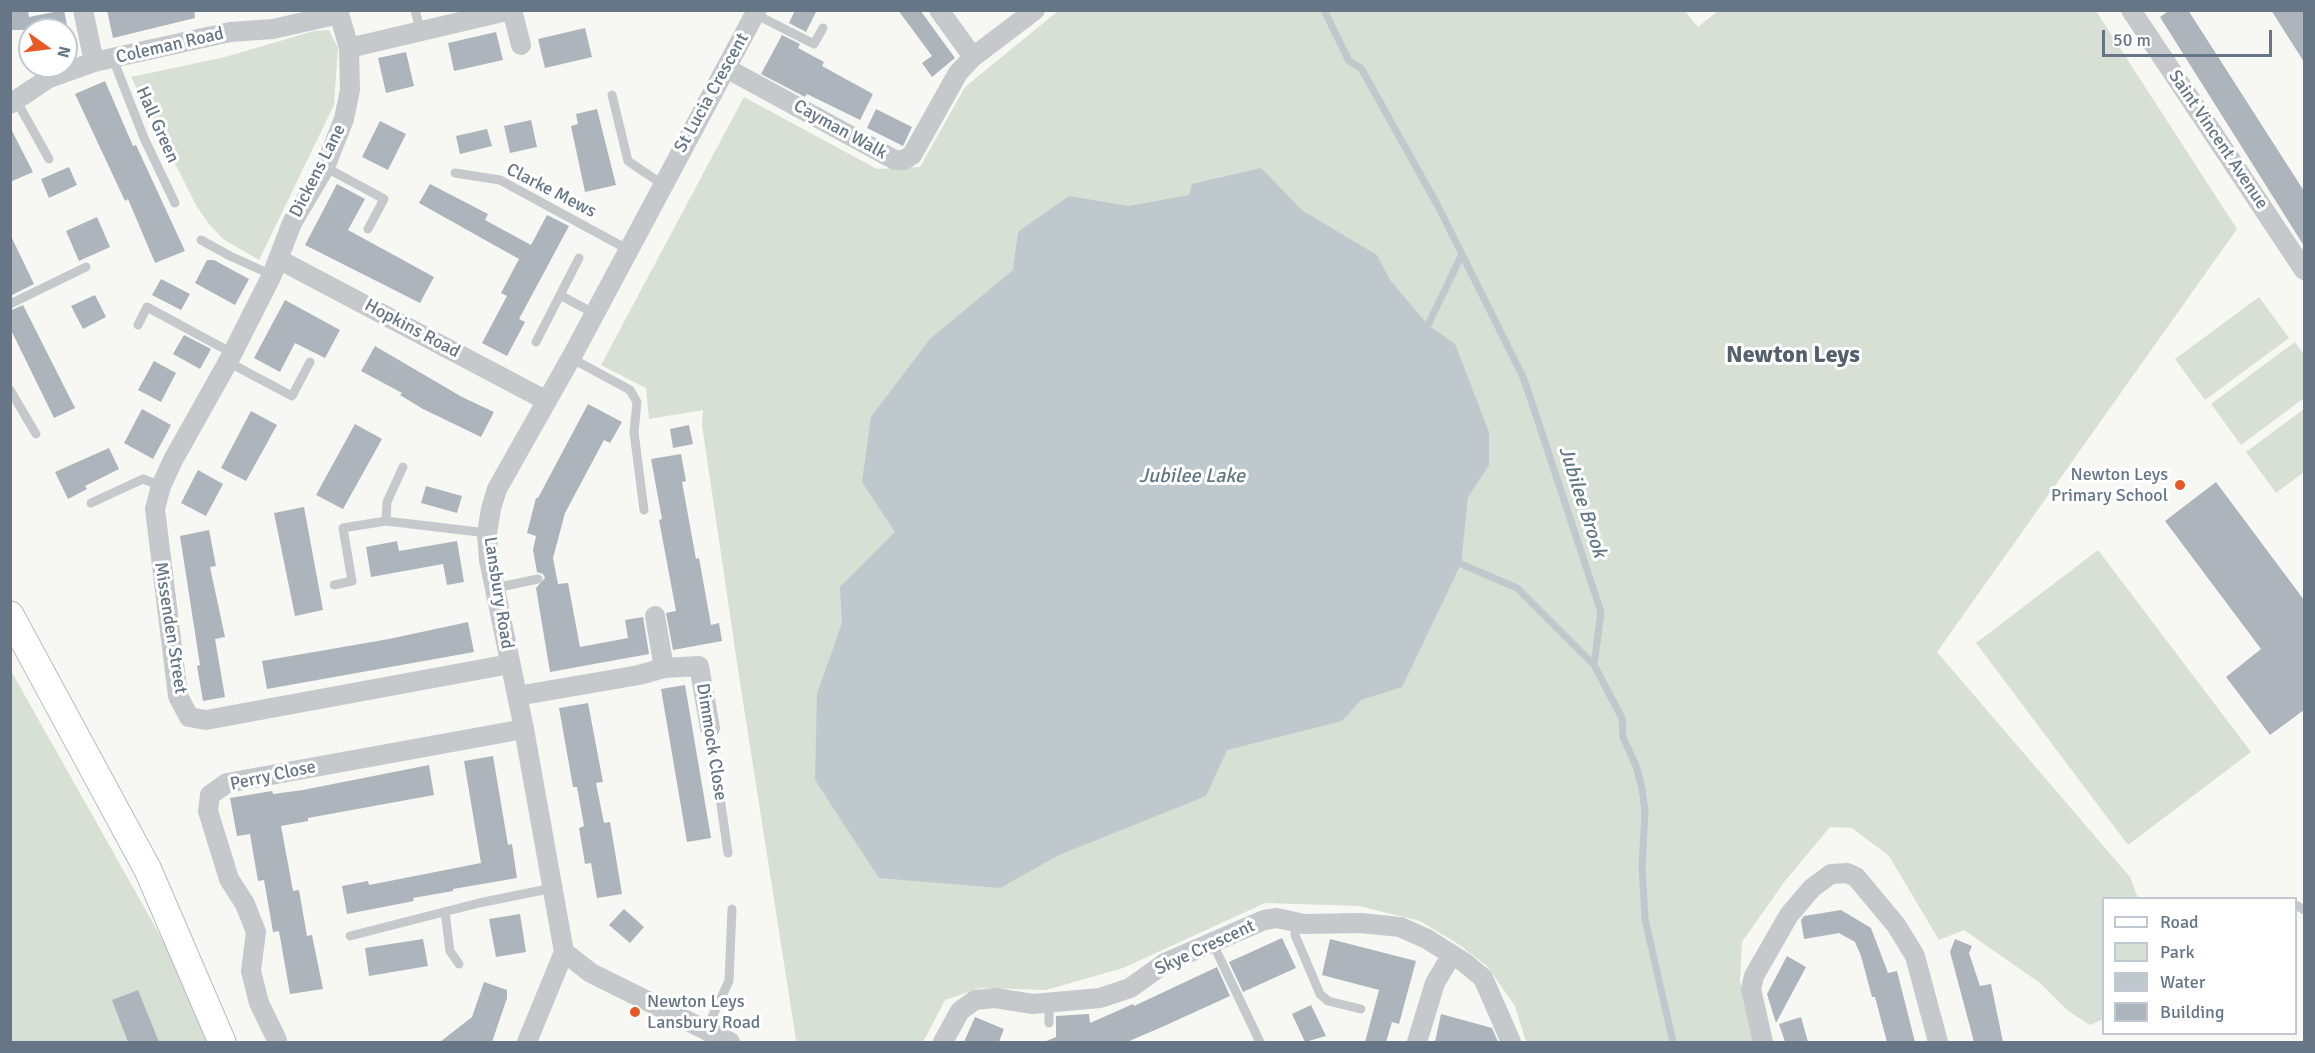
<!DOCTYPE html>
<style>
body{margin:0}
#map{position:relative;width:2315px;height:1053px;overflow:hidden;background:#f7f8f4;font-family:Signika,sans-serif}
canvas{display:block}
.frame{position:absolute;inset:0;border:12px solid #667686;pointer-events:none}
.legend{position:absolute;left:2102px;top:897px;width:195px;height:138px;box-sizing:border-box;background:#fff;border:2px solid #c2c8cf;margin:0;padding:8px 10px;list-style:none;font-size:18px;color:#667686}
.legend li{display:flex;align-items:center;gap:12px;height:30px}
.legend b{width:30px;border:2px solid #c2c8cf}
.north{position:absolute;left:18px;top:18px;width:60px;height:60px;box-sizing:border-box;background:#fff;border:2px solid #c2c8cf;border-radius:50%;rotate:104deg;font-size:16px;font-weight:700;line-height:24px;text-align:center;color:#667686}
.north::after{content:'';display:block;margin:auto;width:21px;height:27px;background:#e85a24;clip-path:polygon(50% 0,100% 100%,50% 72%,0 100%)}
.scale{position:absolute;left:2102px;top:30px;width:170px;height:27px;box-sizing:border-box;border:3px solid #667686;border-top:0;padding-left:8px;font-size:18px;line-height:21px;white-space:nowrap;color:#667686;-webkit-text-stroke:4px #fff;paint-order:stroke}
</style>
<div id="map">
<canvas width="2315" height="1053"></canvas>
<div class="frame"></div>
<ul class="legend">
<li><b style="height:8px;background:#fff"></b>Road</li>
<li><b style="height:16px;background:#d8dfd5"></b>Park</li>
<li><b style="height:16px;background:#bec8cd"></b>Water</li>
<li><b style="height:16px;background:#adb4bb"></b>Building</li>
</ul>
<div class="north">N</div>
<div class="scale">50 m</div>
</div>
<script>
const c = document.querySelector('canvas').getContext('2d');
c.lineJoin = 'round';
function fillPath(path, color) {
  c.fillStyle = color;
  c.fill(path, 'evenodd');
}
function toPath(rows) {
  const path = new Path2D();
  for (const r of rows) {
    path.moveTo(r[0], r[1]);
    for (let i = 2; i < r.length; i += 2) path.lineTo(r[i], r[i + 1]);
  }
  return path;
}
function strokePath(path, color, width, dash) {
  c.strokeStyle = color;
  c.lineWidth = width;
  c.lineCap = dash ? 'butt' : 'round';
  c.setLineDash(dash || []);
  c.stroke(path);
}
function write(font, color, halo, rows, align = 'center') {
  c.font = font + ' Signika,sans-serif';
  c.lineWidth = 6;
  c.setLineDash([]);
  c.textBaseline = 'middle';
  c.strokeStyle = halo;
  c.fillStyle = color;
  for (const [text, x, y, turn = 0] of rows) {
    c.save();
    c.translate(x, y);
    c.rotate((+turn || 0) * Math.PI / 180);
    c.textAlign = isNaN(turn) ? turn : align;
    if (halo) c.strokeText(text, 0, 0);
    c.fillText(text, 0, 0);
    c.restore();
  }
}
const green = toPath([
 [1684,10,1698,27,1719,10,2096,11,2237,229,1937,652,2130,877,2138,898,2104,898,2103,1019,2090,1025,2068,1011,2040,983,1964,930,1939,940,1889,856,1852,828,1830,827,1785,881,1742,942,1740,981,1754,1042,1526,1042,1515,1006,1487,966,1458,944,1420,921,1359,906,1265,903,1123,968,1046,990,980,988,945,1000,923,1042,802,1042,796,1040,739,676,702,425,703,410,649,419,646,388,601,365,744,97,877,169,920,167,965,87,1058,11],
 [329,30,338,48,334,105,259,260,223,239,209,224,197,207,131,77,225,57,314,31],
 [2259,297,2289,338,2205,400,2175,359],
 [2295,342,2304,355,2304,398,2241,445,2211,404],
 [2304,409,2304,472,2276,493,2246,452],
 [2098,550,2251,752,2128,845,1976,643],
 [10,669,184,978,209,1042,11,1042]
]);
const water = toPath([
 [1261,168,1303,211,1377,255,1390,280,1428,325,1455,344,1489,432,1489,465,1468,497,1461,564,1402,687,1361,700,1342,721,1227,750,1206,796,1059,855,1000,888,879,878,815,780,817,694,842,623,840,587,895,532,862,482,871,417,930,339,1013,270,1018,232,1069,196,1129,206,1189,195,1192,184]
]);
const stream = toPath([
 [1324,10,1349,61,1361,68,1438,206,1523,377,1531,400,1601,612,1594,665,1622,718,1623,737,1636,766,1642,788,1645,812,1642,866,1645,919,1673,1042],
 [1428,325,1462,254],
 [1461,564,1517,588,1594,665]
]);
const building = toPath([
 [10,10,28,10,29,17,64,10,68,30,10,30],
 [107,10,194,10,195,18,113,38],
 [795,10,817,10,806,32,789,23],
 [898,10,920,10,955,58,932,77,922,63,932,56],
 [2170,10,2188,10,2304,191,2304,246,2160,17],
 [2271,10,2304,10,2304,62],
 [585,28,592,57,545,68,538,39],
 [496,32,503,60,454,71,448,43],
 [782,35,800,44,798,48,824,62,822,66,873,94,860,120,807,94,805,97,761,74],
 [406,52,414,86,386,93,378,58],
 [105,81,133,146,136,145,185,251,155,263,128,199,125,201,75,94],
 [597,109,616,185,585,192,571,126,578,124,576,114],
 [876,109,912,127,903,146,867,128],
 [531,120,537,147,510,153,504,126],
 [380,121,406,134,388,170,362,157],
 [10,127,33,172,10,182],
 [487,129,492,146,460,154,456,136],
 [69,167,77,185,49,198,41,179],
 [337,184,365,199,348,230,434,277,420,303,305,245],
 [430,184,488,214,485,220,531,245,547,215,569,226,519,319,525,322,507,356,482,343,507,296,501,293,519,259,419,203],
 [97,217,110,247,79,261,66,231],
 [10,234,34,284,10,296],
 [207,260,214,260,249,279,235,305,195,283],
 [161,279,190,294,181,310,152,295],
 [95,295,106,317,83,329,71,306],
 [285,300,340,330,325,358,295,343,280,372,254,358],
 [23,305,75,408,54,418,10,328,10,311],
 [184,335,211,349,200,369,173,354],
 [375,346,462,397,494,412,481,437,423,409,400,395,402,393,361,371],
 [154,361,176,373,161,402,138,390],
 [588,404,622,422,610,443,604,440,565,513,553,558,558,584,568,583,580,647,628,638,625,620,643,617,649,654,550,672,536,588,545,578,543,574,537,572,533,550,536,536,527,533,536,498,538,498],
 [142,409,171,425,153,459,124,443],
 [251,411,277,425,246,481,221,468],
 [355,424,382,439,343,509,316,495],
 [689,425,693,444,673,448,670,429],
 [109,448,119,469,85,486,87,489,68,499,55,472],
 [681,454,686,481,682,482,696,559,699,558,711,625,719,623,722,641,673,650,666,613,676,611,659,520,662,519,651,459],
 [198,470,223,484,206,516,181,503],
 [2216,482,2304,600,2304,710,2270,735,2226,677,2261,649,2165,521],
 [426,486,462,496,457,513,421,503],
 [304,507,323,610,295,616,274,513],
 [209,530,216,566,210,567,225,637,215,639,225,697,203,701,197,666,200,665,180,536],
 [397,541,399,551,457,541,464,582,447,585,443,564,371,577,366,547],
 [468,622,474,652,267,689,262,661,389,639],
 [685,685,711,838,687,842,661,689],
 [588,703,603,782,596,783,604,823,610,822,622,894,597,898,591,863,585,864,579,828,584,826,577,787,573,787,559,708],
 [493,756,508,845,512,844,517,878,453,889,453,891,413,898,414,901,347,914,342,886,368,881,369,885,481,863,464,761],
 [429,765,434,795,308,818,308,821,281,826,293,891,299,890,307,936,312,935,323,989,290,994,279,931,273,932,264,880,258,881,250,834,237,836,230,798,272,791,273,794,303,790],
 [624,909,644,927,630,943,609,925],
 [1841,910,1871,928,1888,973,1897,971,1915,1042,1887,1042,1875,997,1872,997,1861,956,1855,942,1839,933,1804,939,1801,920,1804,916],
 [520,914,526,952,496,957,489,919],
 [1282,938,1296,968,1243,992,1229,962],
 [423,939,428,966,369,976,365,948],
 [1330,939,1416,961,1399,1024,1392,1022,1386,1042,1365,1042,1379,990,1322,975],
 [1955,939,1972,946,1969,953,1980,986,1991,984,2003,1042,1974,1042,1950,952],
 [1787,956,1806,967,1776,1023,1767,994],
 [1217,967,1230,996,1162,1027,1127,1042,1044,1042,1056,1037,1056,1016,1089,1014,1090,1023,1133,1004,1134,1006],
 [484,982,507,990,507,998,492,1042,440,1042,472,1017],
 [138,990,159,1042,128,1042,112,1000],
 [1311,1005,1326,1036,1305,1042,1292,1014],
 [1441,1014,1492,1028,1498,1042,1435,1042],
 [975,1017,1004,1029,999,1042,964,1042],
 [1801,1017,1808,1042,1785,1042,1779,1024]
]);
const lane = toPath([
 [415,10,421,33],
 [755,14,814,44,823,28],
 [113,59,144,138,175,203],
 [612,95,628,161,662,184],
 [16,100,49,159],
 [325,167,384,199,368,229],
 [455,173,500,180,627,249],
 [201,240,230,256,272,275],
 [560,295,595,314],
 [10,304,86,267],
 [138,325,147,307,232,353],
 [536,342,579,258],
 [571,358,630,390,637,402,634,432,644,510],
 [228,362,292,396,310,362],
 [10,390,36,434],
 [91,503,143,479,161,486],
 [386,521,387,502,403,467],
 [334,585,352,581,343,528,386,521,487,533],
 [495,588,538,579],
 [710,728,728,853],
 [2296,905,2304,910],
 [445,912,450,951,459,964],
 [1297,922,1295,935,1320,994,1328,1001,1361,1009],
 [350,936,479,903,553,888],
 [1212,942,1260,1042],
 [1049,1023,1049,1002],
 [706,1030,729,981,732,909]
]);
const street = toPath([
 [83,10,94,62],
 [338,10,349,48,350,90,344,119,325,167,292,223,272,275,228,362,173,460,161,486,155,509,178,696,189,717,206,720,510,664],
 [512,10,521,45],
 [939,10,973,57],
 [2131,10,2304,270],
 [349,48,511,10],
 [726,68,895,160,904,160,912,155,958,73,973,57,1035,10],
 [10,104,49,78,94,62,230,32,273,29,339,14],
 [278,259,547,401],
 [655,616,664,668],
 [517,696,639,675,664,668,699,666,710,728],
 [564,952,591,973,730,1042],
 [277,1040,259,1003,251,971,256,932,245,904,229,879,208,811,210,795,227,783,524,729],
 [527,1042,564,952,524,729,489,560,487,533,491,509,497,489,571,358,757,10],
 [943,1042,960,1011,975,1000,995,998,1033,1004,1100,998,1130,988,1165,963,1264,920,1277,918,1304,924,1360,923,1400,927,1427,939,1465,963,1483,978,1511,1042],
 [1417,1042,1435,983,1451,956],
 [1763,1042,1751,989,1754,976,1789,915,1812,888,1831,874,1847,873,1856,877,1896,925,1915,956,1938,1042]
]);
const secondary = toPath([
 [10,615,148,870,222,1042]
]);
const markers = [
 [2180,485,6,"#e85a24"],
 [635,1012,6,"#e85a24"]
];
const streetNames = [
 ["Coleman Road",170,46,-13],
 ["St Lucia Crescent",712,93,-61],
 ["Hall Green",157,125,66],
 ["Cayman Walk",840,130,29],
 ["Saint Vincent Avenue",2218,140,56],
 ["Dickens Lane",318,171,-63],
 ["Clarke Mews",551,191,27],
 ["Hopkins Road",412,329,28],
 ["Lansbury Road",498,593,81],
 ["Missenden Street",170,628,81],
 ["Dimmock Close",711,742,81],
 ["Perry Close",273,776,-12],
 ["Skye Crescent",1205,948,-25]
];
const poiNames = [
 ["Newton Leys",2168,475],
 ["Primary School",2168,496],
 ["Newton Leys",647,1002,"left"],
 ["Lansbury Road",647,1023,"left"]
];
const waterNames = [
 ["Jubilee Lake",1192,477],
 ["Jubilee Brook",1582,502,72]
];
const districtNames = [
 ["Newton Leys",1793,356]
];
fillPath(green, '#d8dfd5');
fillPath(water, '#bec8cd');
strokePath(stream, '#bec8cd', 7);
fillPath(building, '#adb4bb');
strokePath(secondary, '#b7bcc1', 29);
strokePath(lane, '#c5c9cc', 9);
strokePath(street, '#c5c9cc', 20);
strokePath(secondary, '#fff', 27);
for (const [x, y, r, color] of markers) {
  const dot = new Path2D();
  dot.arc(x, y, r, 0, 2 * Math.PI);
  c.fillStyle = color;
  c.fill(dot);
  strokePath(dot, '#fff', 2);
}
write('18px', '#667686', '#fff', streetNames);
write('18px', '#667686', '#fff', poiNames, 'right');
write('italic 20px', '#627882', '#fff', waterNames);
write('bold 24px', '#54606b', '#fff', districtNames);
</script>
